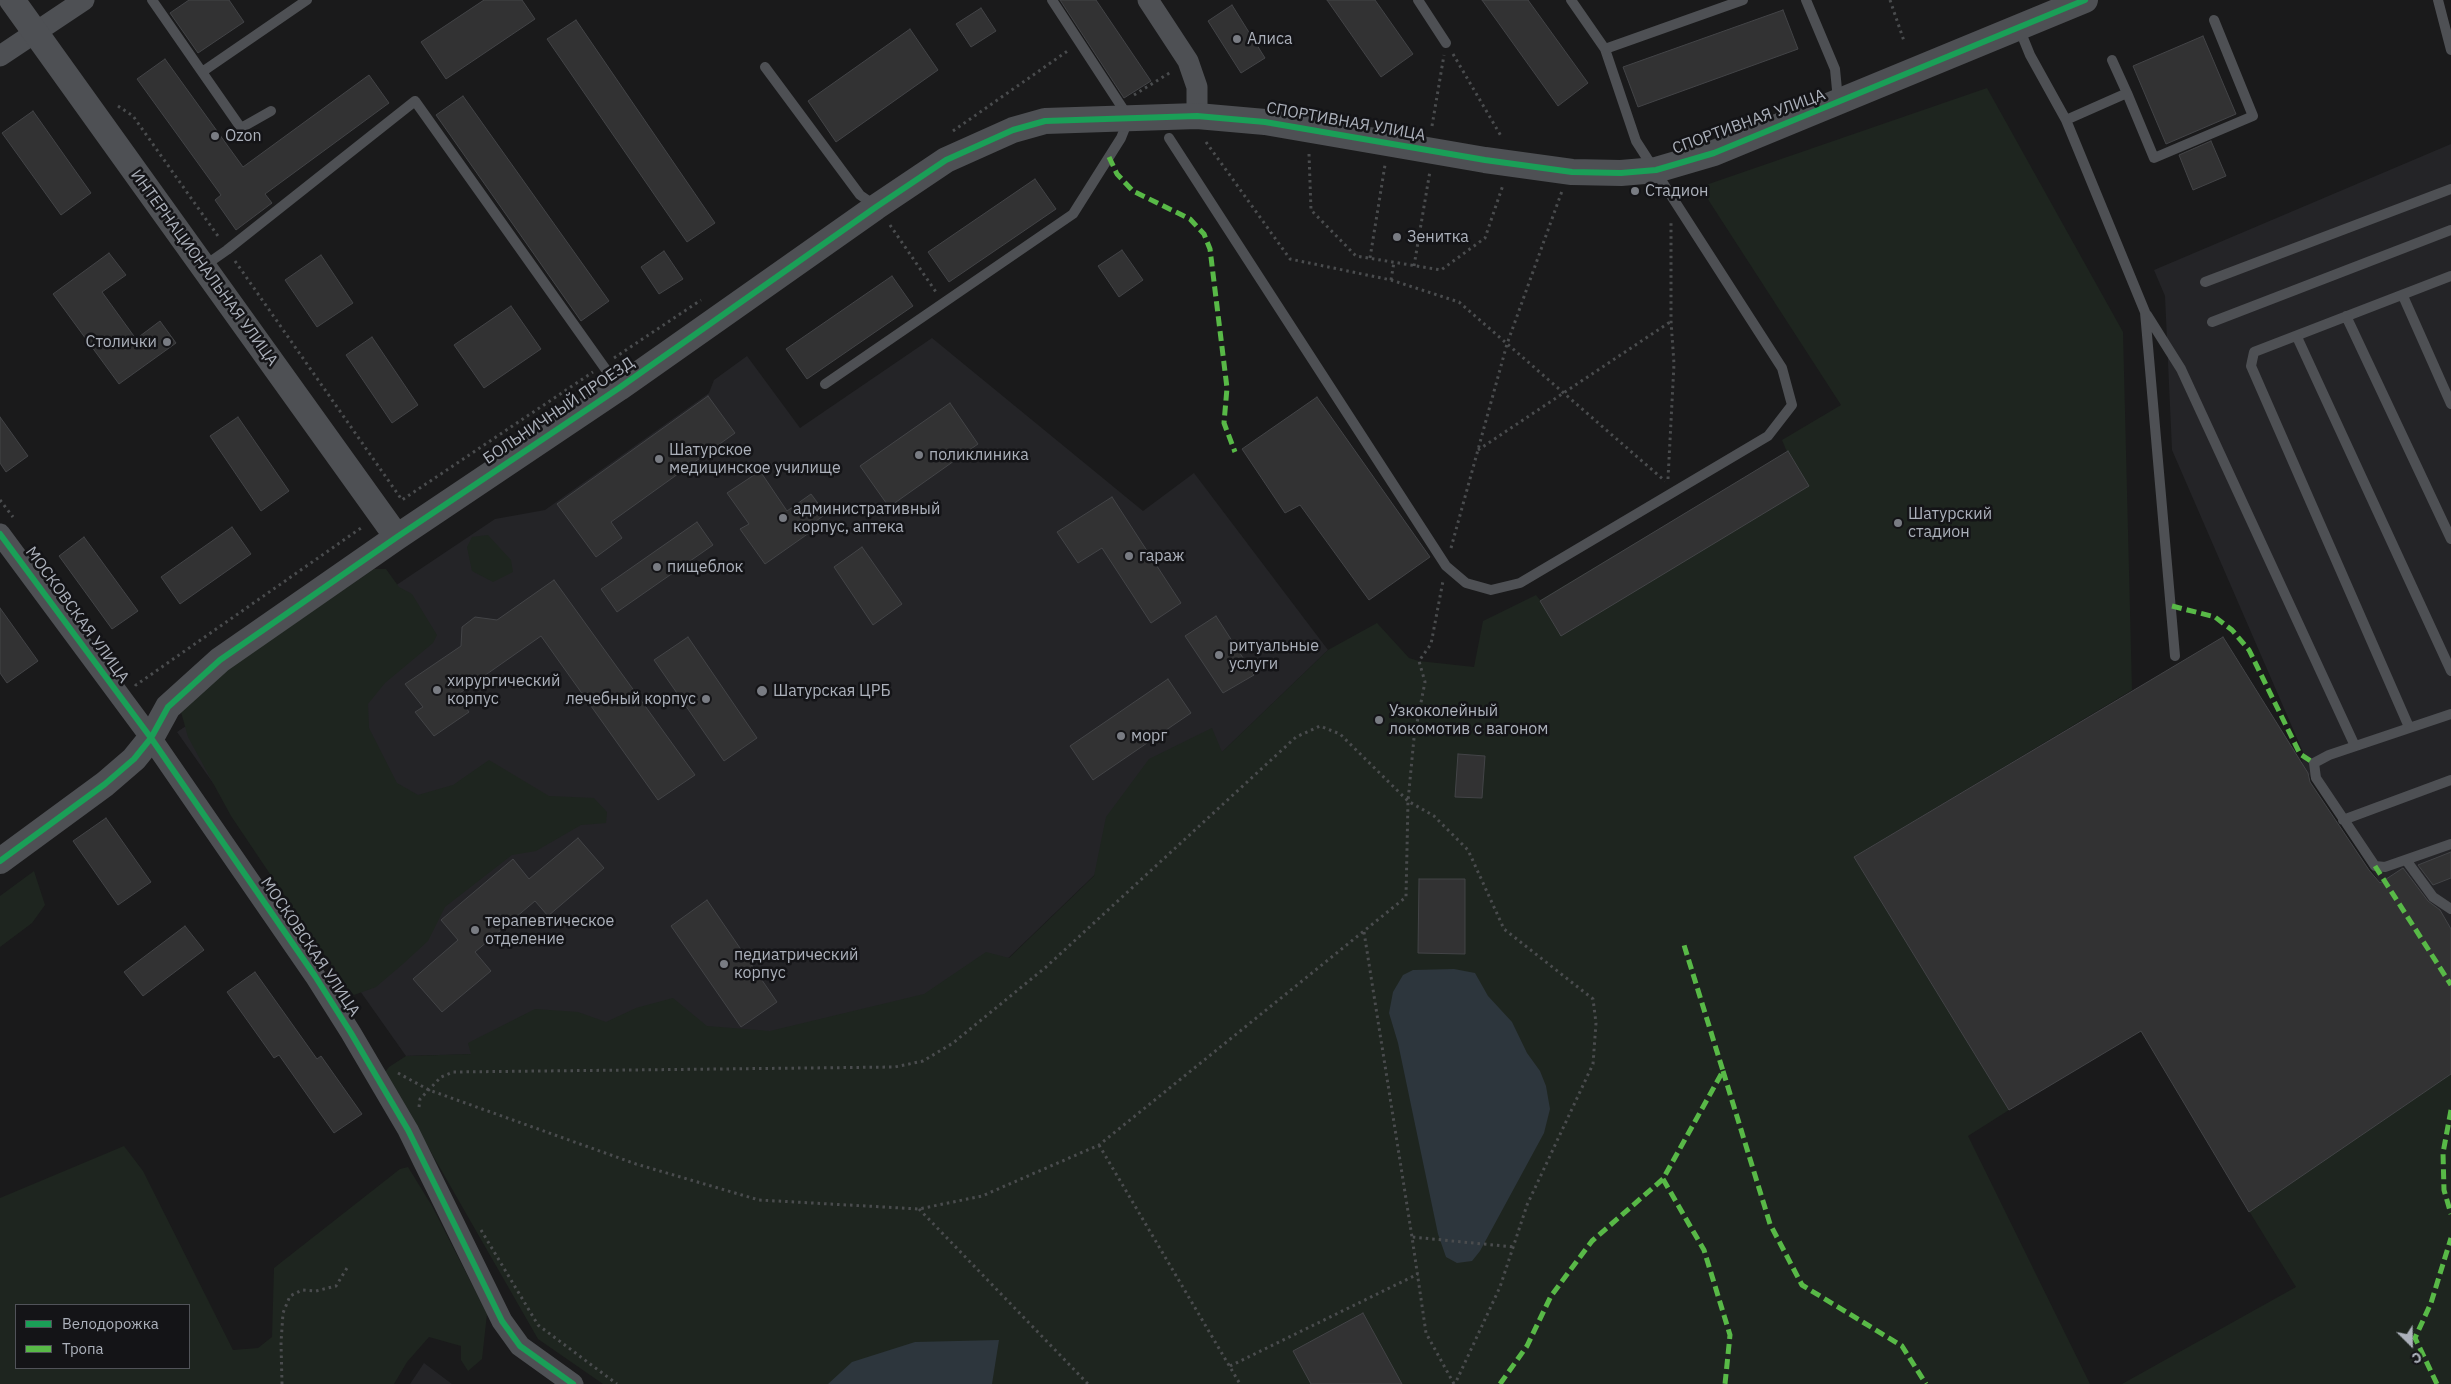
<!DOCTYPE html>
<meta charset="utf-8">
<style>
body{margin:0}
#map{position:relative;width:2451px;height:1384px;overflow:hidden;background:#1a1a1b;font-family:"IBM Plex Sans",sans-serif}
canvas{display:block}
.legend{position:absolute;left:15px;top:1304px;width:175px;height:65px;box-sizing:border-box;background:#141417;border:1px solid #515359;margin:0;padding:6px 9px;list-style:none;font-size:15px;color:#acb1bb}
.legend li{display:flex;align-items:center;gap:10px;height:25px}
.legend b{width:25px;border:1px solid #515359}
.north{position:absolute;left:2386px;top:1319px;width:50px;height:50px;-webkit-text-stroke:4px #141417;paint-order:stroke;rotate:157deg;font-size:14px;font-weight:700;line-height:20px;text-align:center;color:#acb1bb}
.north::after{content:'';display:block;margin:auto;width:18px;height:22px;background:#acb1bb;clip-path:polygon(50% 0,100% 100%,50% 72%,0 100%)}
</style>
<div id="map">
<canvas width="2451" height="1384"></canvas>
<ul class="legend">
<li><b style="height:6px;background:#1a9f57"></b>Велодорожка</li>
<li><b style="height:6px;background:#58b947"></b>Тропа</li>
</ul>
<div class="north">С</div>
</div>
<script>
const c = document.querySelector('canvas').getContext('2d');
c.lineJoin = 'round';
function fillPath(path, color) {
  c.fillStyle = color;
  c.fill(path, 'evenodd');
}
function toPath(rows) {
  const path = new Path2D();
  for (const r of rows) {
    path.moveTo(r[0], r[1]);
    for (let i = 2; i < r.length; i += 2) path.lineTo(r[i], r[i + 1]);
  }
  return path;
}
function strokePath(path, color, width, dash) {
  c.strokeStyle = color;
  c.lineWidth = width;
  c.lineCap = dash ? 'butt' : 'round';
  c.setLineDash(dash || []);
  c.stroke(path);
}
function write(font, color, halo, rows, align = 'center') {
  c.font = font + ' "IBM Plex Sans",sans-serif';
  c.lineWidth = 5;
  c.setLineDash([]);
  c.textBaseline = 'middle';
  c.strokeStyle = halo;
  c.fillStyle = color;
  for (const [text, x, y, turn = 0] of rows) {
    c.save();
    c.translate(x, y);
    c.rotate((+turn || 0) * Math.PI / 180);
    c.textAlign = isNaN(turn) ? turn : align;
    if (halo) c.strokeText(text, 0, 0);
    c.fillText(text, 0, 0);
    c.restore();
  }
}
const built = toPath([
 [2451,144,2451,991,2302,764,2303,752,2172,450,2165,296,2154,270],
 [932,338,1143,511,1194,473,1328,650,920,1043,406,1056,177,732,495,519,545,510,709,393,714,380,747,356,800,428],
 [424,1363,452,1384,410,1384]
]);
const green = toPath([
 [1987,88,2123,332,2132,690,1854,857,2009,1110,1968,1136,2090,1384,603,1384,538,1339,385,1072,389,1067,406,1056,471,1054,468,1043,535,1009,578,1012,606,1022,636,1008,673,998,707,1026,770,1031,924,994,986,952,1009,958,1094,876,1106,817,1149,759,1212,728,1222,752,1328,650,1377,623,1409,658,1419,661,1474,667,1483,621,1536,595,1540,600,1787,452,1782,440,1841,405,1700,187],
 [488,535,511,560,513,572,493,582,472,571,467,547,472,537],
 [374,569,386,569,399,587,412,594,437,635,433,643,385,683,368,704,369,728,397,783,418,795,453,785,489,760,549,796,594,798,607,812,606,823,581,825,536,851,512,855,445,907,428,941,403,964,376,987,354,995,348,990,231,816,188,737,181,712,222,673],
 [34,871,45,905,32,923,0,947,0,896],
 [2451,1074,2451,1384,2122,1384,2296,1287,2249,1211],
 [124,1146,143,1171,233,1350,258,1348,272,1337,274,1268,400,1169,408,1167,432,1206,487,1314,482,1359,468,1371,461,1360,461,1346,429,1337,407,1362,394,1384,0,1384,0,1198],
 [16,1305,189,1305,189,1368,16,1368]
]);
const water = toPath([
 [1454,969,1475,973,1488,996,1512,1022,1527,1053,1540,1071,1546,1086,1550,1109,1544,1133,1480,1251,1472,1261,1457,1263,1446,1257,1438,1234,1398,1043,1389,1013,1393,992,1403,975,1413,970],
 [999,1340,992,1384,828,1384,852,1362,915,1342]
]);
const building = toPath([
 [189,0,229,0,244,22,198,53,170,13,189,0],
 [484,0,522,0,535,19,446,79,421,42,484,0],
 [1060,0,1096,0,1151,81,1124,98,1060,0],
 [1327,0,1375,0,1413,54,1381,77,1327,0],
 [1482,0,1528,0,1588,83,1558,106,1482,0],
 [1232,5,1265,58,1241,73,1208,21,1232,5],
 [981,8,996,31,971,47,956,24,981,8],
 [1783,10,1798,49,1638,107,1623,67,1783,10],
 [576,20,715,223,687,242,547,39,576,20],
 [910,29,938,70,836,142,808,101,910,29],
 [2203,36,2236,114,2166,144,2133,66,2203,36],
 [165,59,243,167,369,75,389,103,265,194,272,203,236,230,215,200,221,195,137,79,165,59],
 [463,96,609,301,581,321,436,115,463,96],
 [33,111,91,193,61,215,2,133,33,111],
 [2211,141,2226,176,2193,190,2179,155,2211,141],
 [1035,179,1056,209,949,282,928,252,1035,179],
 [1122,250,1143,280,1119,297,1098,266,1122,250],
 [664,251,683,279,659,294,641,267,664,251],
 [109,253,126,275,102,292,136,339,160,321,176,343,119,384,53,294,109,253],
 [321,255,353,303,317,327,285,280,321,255],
 [892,276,913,306,807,379,786,349,892,276],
 [511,306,541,349,484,388,454,345,511,306],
 [372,337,418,405,392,423,346,355,372,337],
 [708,396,735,433,611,522,622,538,596,557,557,504,708,396],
 [1317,397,1430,557,1369,600,1300,505,1285,513,1242,449,1317,397],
 [950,403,978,444,889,507,860,466,950,403],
 [0,417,28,456,6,472,0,463,0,417],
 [238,417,289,491,261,511,210,436,238,417],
 [1788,451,1809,486,1561,636,1540,601,1788,451],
 [760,471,787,511,811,494,826,514,816,521,819,526,765,564,740,529,749,524,727,493,760,471],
 [1112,497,1181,603,1151,623,1102,548,1078,563,1057,532,1112,497],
 [697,522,713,545,617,612,601,589,697,522],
 [232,527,251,554,180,604,161,577,232,527],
 [84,537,138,611,112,629,59,556,84,537],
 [862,547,902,604,873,625,834,567,862,547],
 [554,580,695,775,658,800,541,636,457,695,469,712,434,736,415,712,423,707,405,684,461,646,462,627,475,617,497,620,554,580],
 [0,608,38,661,7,683,0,673,0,608],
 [1216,616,1254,675,1223,693,1185,636,1216,616],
 [688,637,757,738,724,761,654,660,688,637],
 [2223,637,2308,773,2310,782,2369,870,2380,883,2403,868,2428,901,2440,910,2451,929,2451,1074,2249,1212,2141,1031,2009,1110,1854,857,2223,637],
 [1168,679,1191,713,1093,780,1070,746,1168,679],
 [1458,754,1485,756,1482,798,1455,797,1458,754],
 [106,818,151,882,118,905,73,841,106,818],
 [578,838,604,868,548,916,535,901,475,952,491,971,442,1012,413,979,458,940,441,920,513,859,529,879,578,838],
 [2451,852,2451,878,2433,885,2418,865,2451,852],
 [1419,879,1465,879,1465,954,1418,953,1419,879],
 [707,900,777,1002,741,1027,671,926,707,900],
 [185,926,204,950,143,996,124,972,185,926],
 [255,972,317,1059,321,1056,362,1114,334,1133,279,1055,274,1058,227,992,255,972],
 [1363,1313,1402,1384,1311,1384,1293,1351,1363,1313]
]);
const path = toPath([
 [1890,0,1904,41],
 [1453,54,1501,136],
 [1134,95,1171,72],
 [118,106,133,116,220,239],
 [1432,126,1444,55],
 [953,131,1069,50],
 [1206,142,1290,259,1391,280,1459,302,1665,481],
 [1309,154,1311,210,1356,256,1441,270,1485,238,1503,185],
 [890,225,936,292],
 [1370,258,1385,165],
 [235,261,402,500,593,372],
 [1414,266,1430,171],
 [1391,280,1394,262],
 [614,358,701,300],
 [1478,450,1670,322],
 [1668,479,1674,364,1671,321,1671,223],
 [0,500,13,517],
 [1451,548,1507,344,1562,191],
 [135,684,136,685,361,528,359,526],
 [1364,932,1412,1237],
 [398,1073,429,1090,636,1164,759,1200,919,1209,982,1196,1099,1145,1406,897,1408,801,1414,738,1425,682,1419,661,1431,644,1443,581],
 [419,1107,420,1099,441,1077,453,1072,895,1067,923,1061,953,1043,1046,967,1296,737,1320,726,1340,734,1408,801,1434,816,1468,850,1504,929,1593,999,1596,1023,1593,1064,1527,1205,1500,1287,1455,1384],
 [1099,1145,1240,1384],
 [919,1209,1088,1384],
 [481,1230,538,1325,617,1384],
 [1230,1366,1418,1274],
 [282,1384,281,1343,283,1313,290,1296,302,1290,316,1291,336,1286,347,1268],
 [1454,1384,1426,1333,1412,1237,1514,1247]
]);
const service = toPath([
 [152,0,202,72,307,0],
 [1418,0,1446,43],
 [1571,0,1605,49],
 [1806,0,1835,69,1838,100],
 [2438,0,2451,50],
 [2019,28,2030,55,2066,120,2145,312,2175,656],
 [2112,60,2127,93],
 [765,67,860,195,876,206],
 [202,72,241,128,271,111],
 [2066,120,2127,93,2154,158,2253,116,2214,20],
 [1169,138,1446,566,1466,583,1491,590,1520,583,1768,436,1792,405,1782,368,1636,141,1605,49,1743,0],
 [204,266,227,250,415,101,619,388],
 [2205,282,2451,189],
 [2403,296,2451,404],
 [2147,315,2181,369,2355,746],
 [2346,316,2451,539],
 [2212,322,2451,230],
 [2297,337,2451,671],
 [825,384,1073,214,1121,138,1129,118,1052,0],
 [2451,714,2329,755,2314,763,2316,778,2375,866,2385,867,2451,844],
 [2409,727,2251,366,2254,352,2451,276],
 [2343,820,2451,780],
 [2406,860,2433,897,2451,909]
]);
const minor = toPath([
 [1148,0,1188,61,1197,87,1197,116],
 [0,56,84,0],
 [0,534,151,738,315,976,351,1033,408,1130,502,1321,520,1346,573,1384]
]);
const tertiary = toPath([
 [12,0,397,537],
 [0,861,105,784,134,759,151,738,168,707,220,660,397,537,619,388,876,207,946,160,1013,130,1045,121,1197,116,1265,122,1485,160,1572,172,1621,173,1656,170,1714,153,2085,0]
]);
const quiet = toPath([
 [1109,157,1117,174,1133,191,1190,219,1204,234,1210,249,1227,388,1224,423,1235,452],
 [2172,606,2215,617,2232,630,2249,650,2300,754,2314,763],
 [2375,866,2451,985],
 [1723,1071,1770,1224,1802,1285,1902,1346,1926,1384],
 [2451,1110,2443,1153,2444,1190,2451,1214],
 [1663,1179,1704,1250,1730,1335,1725,1384],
 [1500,1384,1527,1346,1551,1296,1592,1241,1663,1179,1723,1071,1684,945],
 [2437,1384,2415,1338,2431,1303,2451,1238]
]);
const cycleway = toPath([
 [0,534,151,738,315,976,351,1033,408,1130,502,1321,520,1346,573,1384],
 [0,861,105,784,134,759,151,738,168,707,220,660,397,537,619,388,876,207,946,160,1013,130,1045,121,1197,116,1265,122,1485,160,1572,172,1621,173,1656,170,1714,153,2085,0]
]);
const markers = [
 [1237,39,5,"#797c83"],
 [215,136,5,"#797c83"],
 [1635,191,5,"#797c83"],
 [1397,237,5,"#797c83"],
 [167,342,5,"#797c83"],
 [919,455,5,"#797c83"],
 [659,459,5,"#797c83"],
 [783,518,5,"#797c83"],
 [1898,523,5,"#797c83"],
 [1129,556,5,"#797c83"],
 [657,567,5,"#797c83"],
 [1219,655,5,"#797c83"],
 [437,690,5,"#797c83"],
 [762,691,6,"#797c83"],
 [706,699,5,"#797c83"],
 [1379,720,5,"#797c83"],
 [1121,736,5,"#797c83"],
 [475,930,5,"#797c83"],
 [724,964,5,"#797c83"]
];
const poiNames = [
 ["Алиса",1247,39],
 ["Ozon",225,136],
 ["Стадион",1645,191],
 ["Зенитка",1407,237],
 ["Столички",157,342,"right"],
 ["Шатурское",669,450],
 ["медицинское училище",669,468],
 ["поликлиника",929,455],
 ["административный",793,509],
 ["корпус, аптека",793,527],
 ["Шатурский",1908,514],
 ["стадион",1908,532],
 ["гараж",1139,556],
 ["пищеблок",667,567],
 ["ритуальные",1229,646],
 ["услуги",1229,664],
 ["хирургический",447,681],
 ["корпус",447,699],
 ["Шатурская ЦРБ",773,691],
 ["лечебный корпус",696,699,"right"],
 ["Узкоколейный",1389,711],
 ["локомотив с вагоном",1389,729],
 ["морг",1131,736],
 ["терапевтическое",485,921],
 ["отделение",485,939],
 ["педиатрический",734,955],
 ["корпус",734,973]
];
const streetNames = [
 ["СПОРТИВНАЯ УЛИЦА",1346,122,10],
 ["СПОРТИВНАЯ УЛИЦА",1749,122,-20],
 ["ИНТЕРНАЦИОНАЛЬНАЯ УЛИЦА",204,268,54],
 ["БОЛЬНИЧНЫЙ ПРОЕЗД",559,411,-34],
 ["МОСКОВСКАЯ УЛИЦА",77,615,54],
 ["МОСКОВСКАЯ УЛИЦА",310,947,56]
];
fillPath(built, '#242427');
fillPath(green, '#1e251f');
fillPath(water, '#2d363d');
fillPath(building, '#323233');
strokePath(building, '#434447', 1);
strokePath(path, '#4a4c4e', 3, [2.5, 4]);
strokePath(service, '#4e5054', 10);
strokePath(minor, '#4e5054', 21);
strokePath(tertiary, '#4e5054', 26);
strokePath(quiet, '#58b947', 5, [10, 5]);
strokePath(cycleway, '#1a9f57', 6);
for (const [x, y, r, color] of markers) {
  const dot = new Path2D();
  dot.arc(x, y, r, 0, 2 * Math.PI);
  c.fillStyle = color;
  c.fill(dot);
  strokePath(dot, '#141417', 2);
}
write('16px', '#acb1bb', '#141417', poiNames, 'left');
write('16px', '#acb1bb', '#141417', streetNames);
</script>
